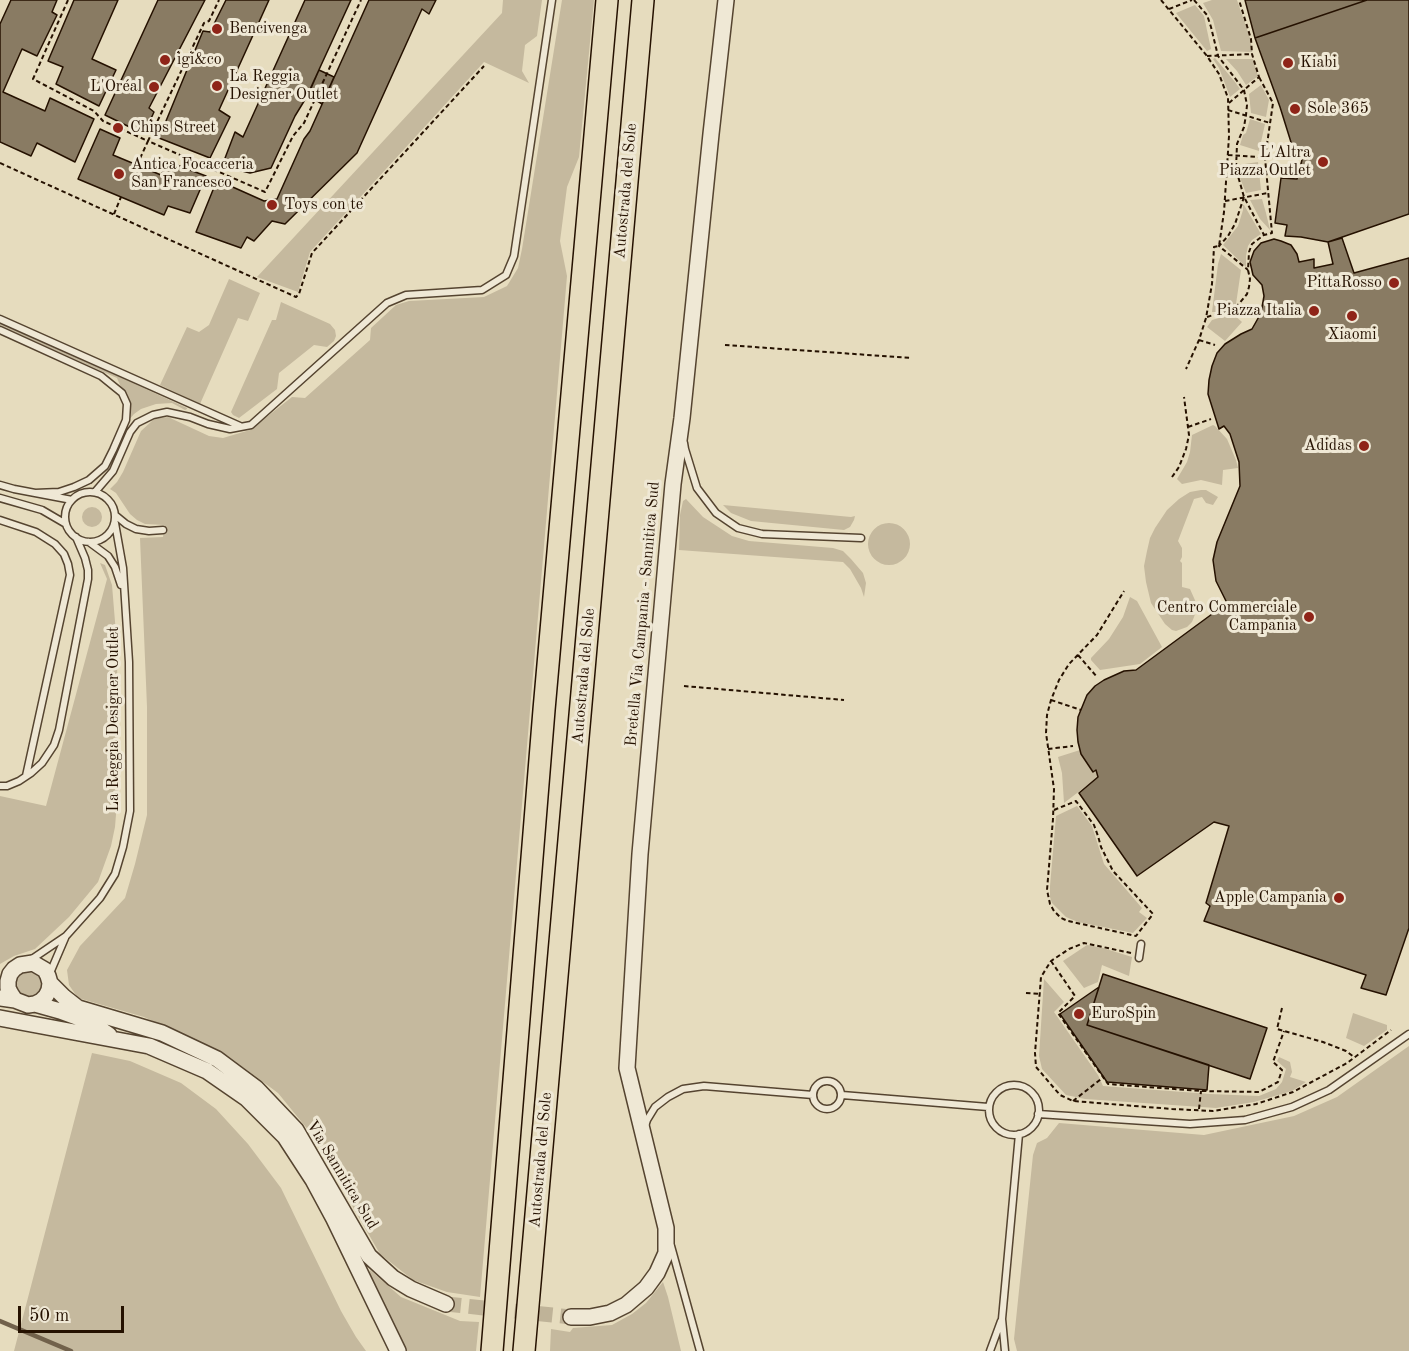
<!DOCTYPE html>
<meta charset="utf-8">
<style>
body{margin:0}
#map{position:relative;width:1409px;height:1351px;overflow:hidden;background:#e6dcbe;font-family:"Old Standard TT",serif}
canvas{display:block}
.scale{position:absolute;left:18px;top:1306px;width:106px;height:27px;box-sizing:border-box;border:3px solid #251100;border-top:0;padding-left:8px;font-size:18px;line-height:21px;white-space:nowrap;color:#251100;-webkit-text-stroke:4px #efe8d5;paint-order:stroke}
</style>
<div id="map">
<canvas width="1409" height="1351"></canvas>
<div class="scale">50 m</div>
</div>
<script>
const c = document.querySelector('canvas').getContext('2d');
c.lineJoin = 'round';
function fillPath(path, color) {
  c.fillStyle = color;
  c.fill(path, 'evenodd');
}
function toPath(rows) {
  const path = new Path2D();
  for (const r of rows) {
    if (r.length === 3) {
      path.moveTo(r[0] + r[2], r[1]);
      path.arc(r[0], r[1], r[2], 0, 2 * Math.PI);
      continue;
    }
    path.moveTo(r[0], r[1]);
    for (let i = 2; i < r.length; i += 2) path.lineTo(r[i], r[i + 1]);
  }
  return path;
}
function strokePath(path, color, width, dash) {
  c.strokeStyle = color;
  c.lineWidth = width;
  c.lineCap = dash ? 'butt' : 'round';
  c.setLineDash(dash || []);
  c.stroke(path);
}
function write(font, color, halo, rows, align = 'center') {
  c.font = font + ' "Old Standard TT",serif';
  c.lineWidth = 6;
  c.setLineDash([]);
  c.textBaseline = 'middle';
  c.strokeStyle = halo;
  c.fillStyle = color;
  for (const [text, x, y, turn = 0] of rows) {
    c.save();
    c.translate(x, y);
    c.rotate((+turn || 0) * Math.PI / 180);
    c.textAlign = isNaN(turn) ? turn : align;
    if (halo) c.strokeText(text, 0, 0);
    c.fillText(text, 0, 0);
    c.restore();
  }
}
const green = toPath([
 [503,0,542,0,537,36,525,45,522,71,529,83,484,62,310,252,298,292,257,277,502,13],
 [562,0,594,0,579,157,567,187,560,241,567,276,480,1297,447,1292,413,1280,380,1254,350,1202,318,1142,278,1093,228,1056,144,1017,78,998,69,985,67,970,80,946,125,898,135,864,147,815,147,707,140,538,163,537,165,525,145,524,137,520,130,514,116,493,110,489,117,482,123,472,141,431,153,420,160,418,168,417,209,436,223,438,250,430,292,397,305,398,370,340,371,328,396,305,409,301,484,297,507,286,518,268,522,249],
 [1212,0,1237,0,1250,38,1252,52,1221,51,1213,20,1203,3],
 [1195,5,1204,16,1211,49,1207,51,1176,13],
 [1215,58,1235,82,1240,89,1230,97,1219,68,1213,59],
 [1226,59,1253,59,1258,76,1246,85,1237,71],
 [1261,85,1269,100,1266,117,1251,113,1249,94],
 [1250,119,1265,124,1259,151,1240,145,1243,135,1246,133],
 [1258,162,1261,190,1246,193,1240,178,1238,165],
 [1262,199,1266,213,1270,230,1260,219,1250,200],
 [1243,205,1244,205,1261,234,1252,240,1248,246,1246,256,1246,267,1223,245,1238,226,1243,210],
 [1221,254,1241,270,1236,304,1218,312,1212,312,1218,264],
 [229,279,260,293,248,321,238,318,200,404,160,385,187,327,199,332,209,325],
 [281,302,330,324,335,330,336,336,334,341,327,347,314,345,279,373,277,389,239,418,233,415,231,412,272,320,276,320],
 [1233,314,1242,322,1225,341,1207,327,1212,320],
 [0,322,187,408,187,409,185,410,172,403,156,404,141,409,134,414,128,421,126,399,117,378,0,326],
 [1213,425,1215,426,1227,439,1236,460,1238,468,1223,470,1222,485,1201,480,1182,484,1177,479,1187,462,1190,452,1192,435],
 [1201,490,1206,490,1218,497,1213,505,1206,503,1202,497,1194,499,1178,541,1182,548,1182,557,1180,561,1182,563,1182,587,1190,589,1198,607,1192,622,1187,627,1176,631,1172,630,1165,624,1151,603,1146,582,1144,566,1147,551,1150,538,1155,528,1167,510,1179,499,1190,492],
 [686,499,703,517,732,536,749,541,833,548,843,551,851,559,863,573,866,583,864,597,861,588,850,569,843,562,679,550,680,515,683,501],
 [723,505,851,517,855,516,854,520,850,527,844,530,751,521,731,513],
 [92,517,10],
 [889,544,21],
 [100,563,105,565,112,585,117,646,118,789,115,827,111,846,98,882,69,917,35,949,14,956,0,964,0,796,46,806,107,579],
 [1130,597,1137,601,1162,647,1140,664,1100,670,1091,660,1091,658,1109,639,1123,617],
 [1080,750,1093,771,1096,770,1098,777,1064,803,1062,773,1058,757],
 [1077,806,1092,826,1104,864,1142,908,1139,912,1147,918,1133,933,1078,922,1066,917,1052,903,1050,897,1050,886,1056,816],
 [1087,945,1103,948,1132,957,1129,976,1102,965,1098,982,1084,988,1063,961],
 [27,965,47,977,40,999,16,998,11,975],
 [1044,979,1064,1002,1054,1012,1098,1075,1103,1086,1210,1094,1259,1096,1276,1089,1282,1082,1286,1069,1277,1061,1279,1057,1290,1062,1292,1072,1290,1077,1306,1082,1292,1091,1254,1102,1216,1108,1085,1099,1066,1095,1042,1069,1039,1056],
 [1353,1013,1387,1025,1387,1030,1364,1046,1346,1038],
 [1409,1046,1409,1351,1017,1351,1014,1339,1033,1155,1037,1143,1047,1138,1059,1123,1204,1135,1294,1116,1337,1097],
 [92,1053,130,1061,181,1083,216,1109,248,1144,281,1188,341,1311,356,1337,366,1351,14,1351],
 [370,1270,401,1297,460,1321,479,1322,476,1351,407,1351,403,1347,368,1276],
 [663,1282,668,1297,681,1351,550,1351,551,1329,570,1332,573,1328,612,1325,632,1314,646,1303]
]);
const stream = toPath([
 [0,1321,71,1351]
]);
const building = toPath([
 [11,0,57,0,52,12,57,15,37,56,22,49,3,92,45,111,50,98,94,119,75,162,37,143,31,156,0,142,0,24,11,0],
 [74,0,118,0,92,59,116,70,99,106,56,84,63,67,48,61,74,0],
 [158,0,205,0,149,108,154,112,144,134,105,115,158,0],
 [226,0,269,0,219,110,230,117,210,158,159,138,203,31,210,32,226,0],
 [305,0,351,0,306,98,295,116,271,168,250,173,222,166,235,132,243,137,305,0],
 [369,0,436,0,429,14,422,9,357,153,285,224,272,221,254,241,247,237,241,248,196,232,217,180,264,201,277,199,304,139,310,131,369,0],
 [1245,0,1367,0,1255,38,1245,0],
 [1367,0,1409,0,1409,214,1328,242,1301,237,1285,236,1287,225,1275,223,1281,178,1297,179,1303,156,1295,155,1280,107,1255,38,1367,0],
 [319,70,334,77,322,104,308,95,319,70],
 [100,129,120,138,113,155,161,175,166,161,206,176,190,213,168,206,164,215,78,179,100,129],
 [1342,238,1354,273,1409,258,1409,928,1386,995,1361,988,1366,975,1204,921,1210,906,1206,903,1229,826,1214,822,1137,876,1079,793,1098,777,1096,770,1093,772,1081,754,1078,742,1077,730,1078,717,1087,695,1095,686,1104,680,1124,671,1136,670,1227,603,1216,581,1213,560,1217,542,1240,486,1239,462,1230,434,1224,426,1219,429,1208,394,1209,380,1212,366,1217,353,1225,344,1241,334,1252,329,1261,313,1264,296,1262,285,1253,275,1250,262,1254,251,1261,243,1274,239,1281,241,1291,245,1297,254,1299,262,1314,259,1314,268,1333,264,1328,242,1342,238],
 [1103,974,1267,1028,1250,1079,1087,1025,1103,974],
 [1099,987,1087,1025,1209,1065,1207,1090,1107,1082,1060,1014,1099,987]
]);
const tertiaryTunnel = toPath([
 [446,1304,571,1317]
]);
const path = toPath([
 [68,0,33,79,94,111,103,121,148,141,204,23,209,21,219,0],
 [1161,0,1207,56,1219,74,1228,98,1229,136,1227,167,1224,212,1219,246,1214,247,1212,284,1206,318,1199,340,1186,369],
 [1194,0,1207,15,1211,27,1218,56,1244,90,1247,105,1246,115,1244,127,1237,144,1236,169,1244,197,1264,235],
 [1169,9,1192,0],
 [1207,56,1252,54],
 [1229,103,1259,77,1252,54,1251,39,1239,0],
 [1228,110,1270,123],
 [1228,155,1273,158],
 [0,163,296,297,299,294,312,253,484,66],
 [137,165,148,141,265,192,293,136,304,123,361,0],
 [1244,197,1235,224,1228,236,1219,246,1248,270],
 [1225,201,1268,193],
 [114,214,121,197],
 [1207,317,1226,311,1237,306,1247,294,1249,287,1250,279,1248,270,1249,252,1252,244,1264,235,1272,233,1265,158,1273,103,1259,77],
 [1199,340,1215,345],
 [725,345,912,358],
 [1188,427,1211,419],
 [1172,477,1179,467,1186,449,1189,435,1184,397],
 [1078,655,1097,677],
 [684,686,844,700],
 [1051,700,1081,710],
 [1048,749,1073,746],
 [1054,810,1076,801,1094,825,1098,836,1101,847,1113,871,1153,914,1136,936,1068,921,1061,918,1054,911,1050,904,1047,890,1053,819,1054,789,1046,733,1047,715,1051,700,1059,680,1069,664,1097,635,1124,591],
 [1131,953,1084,943,1069,949,1051,961,1041,977,1035,1053,1036,1067,1060,1095,1073,1101,1172,1109,1213,1111,1256,1104,1293,1092,1347,1063,1391,1030],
 [1051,961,1075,996,1058,1013,1108,1084,1201,1091,1259,1092,1278,1082,1282,1070,1273,1062,1284,1031],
 [1026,993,1040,994],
 [1282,1008,1277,1029,1323,1042,1346,1051,1354,1057],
 [1073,1101,1101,1079],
 [1199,1109,1201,1091]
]);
const service = toPath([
 [0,319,240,426],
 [0,330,101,376,122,393,127,404,126,420,113,450,105,466,89,480,74,487,59,492,35,493],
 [684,443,685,449,697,488,716,513,738,528,762,534,861,538],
 [0,485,14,489,72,500],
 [95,492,113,471,130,432,137,423,153,415,167,412,190,417,208,424,230,429,251,425,387,303,406,295,482,290,506,275,514,256,552,0],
 [90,517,25],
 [0,498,42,510,66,524],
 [115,515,126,524,136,529,149,531,163,530],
 [0,520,36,532,55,544,64,554,68,564,70,575,26,776],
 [89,542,108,556,115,567,121,585],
 [0,786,7,786,19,781,31,773,42,763,54,745,59,730,88,579,88,570,85,558,76,537],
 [1139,958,1141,944],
 [32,959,66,936,100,898,115,874,123,847,130,811,129,662,123,568,115,523],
 [50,973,65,938],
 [827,1095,14],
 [1014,1110,25],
 [842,1095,988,1107],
 [1038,1114,1190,1124,1245,1120,1292,1107,1329,1090,1409,1034],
 [645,1126,647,1120,655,1107,668,1097,683,1089,704,1086,813,1095],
 [671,1246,700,1351],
 [990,1351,1001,1321],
 [1005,1351,1002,1319,1019,1134]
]);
const tertiary = toPath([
 [50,983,64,997,78,1008,162,1033,217,1059,256,1088,296,1130,369,1256,393,1278,411,1289,446,1304],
 [0,998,15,1000,28,1005,35,1004,41,1001,46,996,49,990,50,983,48,976,45,970,33,963,20,965,14,969,10,974,8,981,8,988,11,994,15,1000],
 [35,1004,60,1011,90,1022,109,1035],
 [0,1018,149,1046,207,1071,246,1098,285,1137,313,1180,334,1219,398,1351],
 [571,1317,590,1317,610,1313,626,1305,646,1288,657,1273,666,1253,666,1228,627,1068,640,854,673,484,682,418,711,134,726,0]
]);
const motorway = toPath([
 [492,1351,544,710,607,0],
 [524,1351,643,0]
]);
const markers = [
 [217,29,6,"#8f2418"],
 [165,60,6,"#8f2418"],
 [1288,63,6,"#8f2418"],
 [217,86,6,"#8f2418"],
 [154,87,6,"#8f2418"],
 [1295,109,6,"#8f2418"],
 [118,128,6,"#8f2418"],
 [1323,162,6,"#8f2418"],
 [119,174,6,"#8f2418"],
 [272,205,6,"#8f2418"],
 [1394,283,6,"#8f2418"],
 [1314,311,6,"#8f2418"],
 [1352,316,6,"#8f2418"],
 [1364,446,6,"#8f2418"],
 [1309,617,6,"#8f2418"],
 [1339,898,6,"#8f2418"],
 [1079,1014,6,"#8f2418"]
];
const poiNames = [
 ["Bencivenga",229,29],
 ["igi&co",177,60],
 ["Kiabi",1300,63],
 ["La Reggia",229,77],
 ["Designer Outlet",229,95],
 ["L'Oréal",142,87,"right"],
 ["Sole 365",1307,109],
 ["Chips Street",130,128],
 ["L'Altra",1311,153,"right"],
 ["Piazza Outlet",1311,171,"right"],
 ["Antica Focacceria",131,165],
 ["San Francesco",131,183],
 ["Toys con te",284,205],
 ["PittaRosso",1382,283,"right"],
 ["Piazza Italia",1302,311,"right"],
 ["Xiaomi",1352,335,"center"],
 ["Adidas",1352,446,"right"],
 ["Centro Commerciale",1297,608,"right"],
 ["Campania",1297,626,"right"],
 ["Apple Campania",1327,898,"right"],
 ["EuroSpin",1091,1014]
];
const streetNames = [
 ["Autostrada del Sole",626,191,-85],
 ["Bretella Via Campania - Sannitica Sud",643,614,-85],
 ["Autostrada del Sole",584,676,-85],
 ["La Reggia Designer Outlet",114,719,-90],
 ["Autostrada del Sole",541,1160,-85],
 ["Via Sannitica Sud",342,1175,59]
];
fillPath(green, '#c5b99e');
strokePath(stream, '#71614b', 4.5);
fillPath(building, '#897b63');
strokePath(building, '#251100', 1.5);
strokePath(tertiaryTunnel, '#bfb398', 15, [15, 8]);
strokePath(service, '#554430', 9);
strokePath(tertiary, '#554430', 18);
strokePath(motorway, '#251100', 24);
strokePath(path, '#251100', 2, [4.5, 3]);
strokePath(service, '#efe8d5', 6);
strokePath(tertiary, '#efe8d5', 15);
strokePath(motorway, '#e6dcbe', 21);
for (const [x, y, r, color] of markers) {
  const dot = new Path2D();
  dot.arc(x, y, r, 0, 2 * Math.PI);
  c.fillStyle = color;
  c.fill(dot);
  strokePath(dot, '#efe8d5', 2);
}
write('16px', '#251100', '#efe8d5', poiNames, 'left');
write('16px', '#251100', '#efe8d5', streetNames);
</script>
